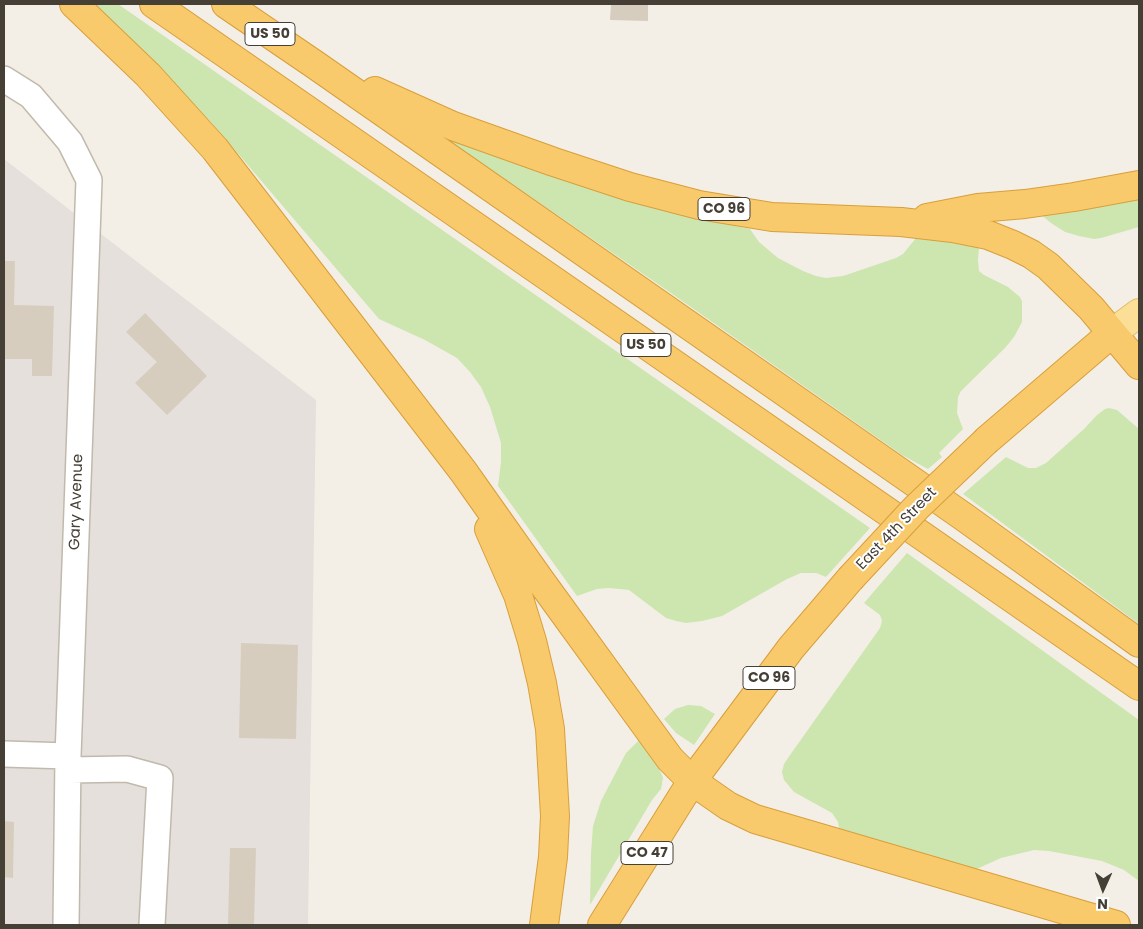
<!DOCTYPE html>
<style>
body{margin:0}
#map{position:relative;width:1143px;height:929px;overflow:hidden;background:#f3efe6;font-family:Poppins,sans-serif}
canvas{display:block}
.frame{position:absolute;inset:0;border:5px solid #453f36;pointer-events:none}
.north{position:absolute;left:1078px;top:864px;width:50px;height:50px;-webkit-text-stroke:4px #fff;paint-order:stroke;rotate:182deg;font-size:14px;font-weight:700;line-height:20px;text-align:center;color:#453f36}
.north::after{content:'';display:block;margin:auto;width:18px;height:22px;background:#453f36;clip-path:polygon(50% 0,100% 100%,50% 72%,0 100%)}
</style>
<div id="map">
<canvas width="1143" height="929"></canvas>
<div class="frame"></div>
<div class="north">N</div>
</div>
<script>
const c = document.querySelector('canvas').getContext('2d');
c.lineJoin = 'round';
function fillPath(path, color) {
  c.fillStyle = color;
  c.fill(path, 'evenodd');
}
function toPath(rows) {
  const path = new Path2D();
  for (const r of rows) {
    path.moveTo(r[0], r[1]);
    for (let i = 2; i < r.length; i += 2) path.lineTo(r[i], r[i + 1]);
  }
  return path;
}
function strokePath(path, color, width, dash) {
  c.strokeStyle = color;
  c.lineWidth = width;
  c.lineCap = dash ? 'butt' : 'round';
  c.setLineDash(dash || []);
  c.stroke(path);
}
function write(font, color, halo, rows, align = 'center') {
  c.font = font + ' Poppins,sans-serif';
  c.lineWidth = 4;
  c.setLineDash([]);
  c.textBaseline = 'middle';
  c.strokeStyle = halo;
  c.fillStyle = color;
  for (const [text, x, y, turn = 0] of rows) {
    c.save();
    c.translate(x, y);
    c.rotate((+turn || 0) * Math.PI / 180);
    c.textAlign = isNaN(turn) ? turn : align;
    if (halo) c.strokeText(text, 0, 0);
    c.fillText(text, 0, 0);
    c.restore();
  }
}
const industrial = toPath([
 [4,159,316,400,308,925,4,925]
]);
const green = toPath([
 [90,4,118,4,870,528,826,577,816,573,801,573,787,579,722,616,702,621,686,623,676,621,666,618,629,590,609,588,597,589,577,596,498,486,501,462,501,443,490,407,481,387,470,372,457,358,425,340,379,319,212,123,132,40],
 [435,131,708,220,750,229,759,242,778,258,803,271,816,276,826,278,843,276,896,258,903,254,916,238,953,241,979,246,978,261,979,271,984,275,1008,287,1020,297,1022,301,1022,322,1014,337,1005,348,961,391,958,397,957,413,963,429,939,453,942,457,928,469,902,455,668,291],
 [1139,197,1139,227,1101,238,1094,239,1079,236,1065,232,1051,223,1040,214],
 [1109,408,1117,410,1139,429,1139,624,963,494,1006,457,1028,468,1036,468,1046,463,1084,429,1097,415,1105,409],
 [907,553,1139,720,1139,881,1124,870,1102,861,1049,851,1034,850,1001,858,970,872,840,834,838,822,832,813,794,792,784,780,782,772,784,764,790,755,880,628,882,621,880,615,864,603],
 [688,705,701,706,715,714,694,745,676,733,664,719,675,709],
 [639,740,659,768,663,778,661,789,652,800,590,905,591,853,593,826,601,801,626,753]
]);
const building = toPath([
 [611,4,648,4,648,21,610,20],
 [4,261,15,261,14,305,54,306,52,376,32,376,32,359,4,359],
 [145,313,207,376,167,415,135,383,157,362,126,332],
 [241,643,298,645,296,739,239,738],
 [4,821,14,822,13,878,4,877],
 [230,848,256,848,254,925,228,925]
]);
const minor = toPath([
 [4,79,31,96,70,142,89,180,68,756,66,925],
 [4,754,68,756],
 [68,770,127,769,160,778,152,925]
]);
const major = toPath([
 [1112,333,1139,313]
]);
const highway = toPath([
 [74,4,148,75,215,149,463,471,540,580,670,759,692,781,728,806,755,819,1116,925],
 [154,4,1139,686],
 [226,4,314,64,964,517,1139,643],
 [375,91,453,126,554,162,630,187,699,205,772,217,901,222,953,228,988,235,1013,245,1031,254,1048,266,1091,308,1139,365],
 [927,218,978,208,1025,204,1074,197,1139,185],
 [987,440,1112,333],
 [489,529,518,595,532,641,542,683,550,729,555,816,553,857,544,925],
 [602,925,692,781,791,648,850,579]
]);
const highwayBridge = toPath([
 [850,579,916,508,987,440]
]);
const shields = [
 [270,34,50],
 [724,209,52],
 [646,345,50],
 [769,678,52],
 [647,853,52]
];
const shieldNames = [
 ["US 50",270,34],
 ["CO 96",724,209],
 ["US 50",646,345],
 ["CO 96",769,678],
 ["CO 47",647,853]
];
const streetNames = [
 ["Gary Avenue",77,502,-88],
 ["East 4th Street",897,529,-46]
];
fillPath(industrial, '#e5e0db');
fillPath(green, '#cde6b0');
fillPath(building, '#d7cdbf');
strokePath(minor, '#c1b9ac', 28);
strokePath(major, '#e0bc67', 30);
strokePath(highway, '#d89f3b', 30);
strokePath(minor, '#fff', 25);
strokePath(major, '#fbdf97', 28);
strokePath(highway, '#f9ca6b', 28);
strokePath(highwayBridge, '#d89f3b', 30, []);
strokePath(highwayBridge, '#f9ca6b', 28);
for (const [x, y, w] of shields) {
  const box = new Path2D();
  box.roundRect(x - w / 2, y - 11.5, w, 23, 4);
  c.fillStyle = '#fff';
  c.fill(box);
  strokePath(box, '#453f36', 1);
}
write('bold 14px', '#453f36', null, shieldNames);
write('15px', '#453f36', '#fff', streetNames);
</script>
